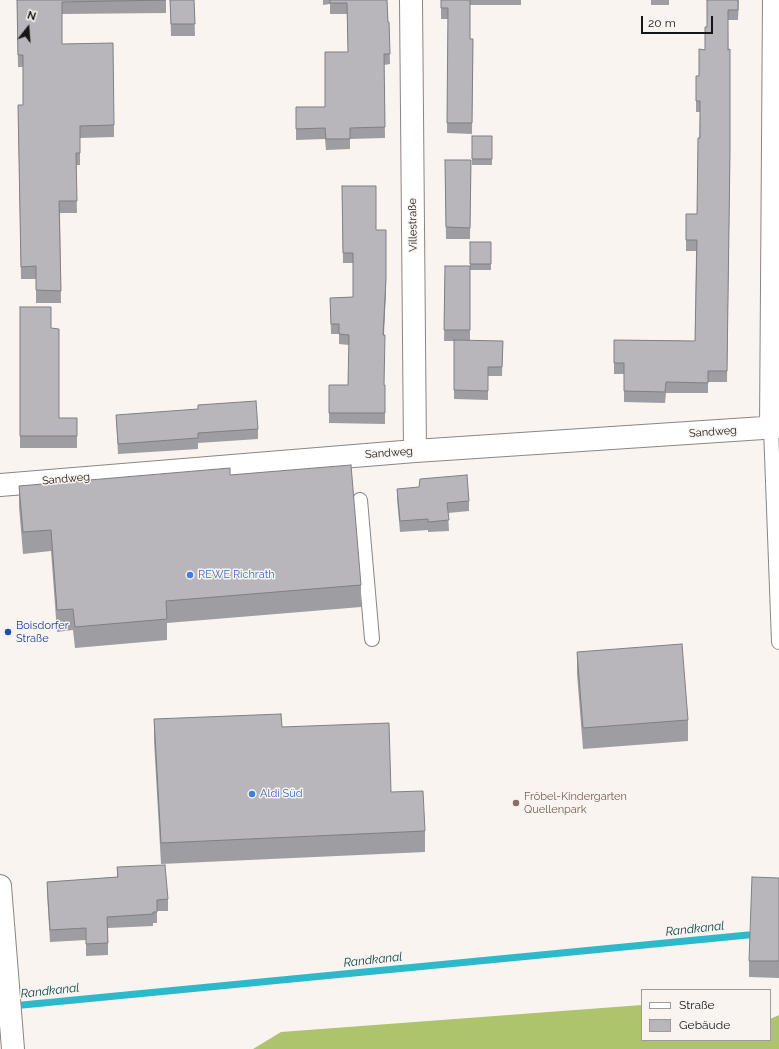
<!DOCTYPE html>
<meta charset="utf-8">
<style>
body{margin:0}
#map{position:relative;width:779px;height:1049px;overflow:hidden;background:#faf4f1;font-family:Raleway,sans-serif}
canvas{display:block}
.legend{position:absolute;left:641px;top:989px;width:130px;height:52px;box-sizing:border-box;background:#faf4f1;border:1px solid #a09b99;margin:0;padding:5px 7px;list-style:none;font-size:12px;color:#181615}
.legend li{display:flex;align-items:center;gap:8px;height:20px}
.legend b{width:20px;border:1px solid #a09b99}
.north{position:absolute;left:8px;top:8px;width:40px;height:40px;-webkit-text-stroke:3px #faf4f1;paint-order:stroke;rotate:17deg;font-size:11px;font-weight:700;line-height:16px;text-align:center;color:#181615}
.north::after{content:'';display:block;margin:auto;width:14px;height:18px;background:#181615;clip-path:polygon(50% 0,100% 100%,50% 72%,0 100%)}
.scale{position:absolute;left:641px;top:16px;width:72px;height:18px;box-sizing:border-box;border:2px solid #181615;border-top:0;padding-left:5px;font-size:12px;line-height:14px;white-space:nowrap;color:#181615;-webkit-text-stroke:3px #faf4f1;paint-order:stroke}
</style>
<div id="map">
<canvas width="779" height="1049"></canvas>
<ul class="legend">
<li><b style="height:5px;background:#fff"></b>Straße</li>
<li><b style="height:11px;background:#b8b6bb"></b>Gebäude</li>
</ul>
<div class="north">N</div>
<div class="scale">20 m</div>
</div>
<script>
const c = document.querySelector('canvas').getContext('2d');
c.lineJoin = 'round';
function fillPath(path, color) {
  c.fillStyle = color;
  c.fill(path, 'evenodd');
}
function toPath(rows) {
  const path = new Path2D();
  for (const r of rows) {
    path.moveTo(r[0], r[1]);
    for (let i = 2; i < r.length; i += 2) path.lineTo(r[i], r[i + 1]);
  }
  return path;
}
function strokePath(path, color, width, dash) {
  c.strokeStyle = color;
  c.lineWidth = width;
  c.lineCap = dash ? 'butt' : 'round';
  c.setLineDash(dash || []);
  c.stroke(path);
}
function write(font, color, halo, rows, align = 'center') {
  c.font = font + ' Raleway,sans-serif';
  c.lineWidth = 3;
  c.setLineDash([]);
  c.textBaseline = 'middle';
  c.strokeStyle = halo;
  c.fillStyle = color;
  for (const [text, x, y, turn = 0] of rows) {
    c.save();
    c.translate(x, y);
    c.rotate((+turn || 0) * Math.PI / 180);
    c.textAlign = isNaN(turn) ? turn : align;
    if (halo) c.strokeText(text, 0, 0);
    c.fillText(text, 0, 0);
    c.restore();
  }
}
const forest = toPath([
 [642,1005,642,1040,770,1040,770,1019,779,1015,779,1049,253,1049,281,1032]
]);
const stream = toPath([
 [12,1006,748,935]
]);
const service = toPath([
 [771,428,779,642],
 [360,500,372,639]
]);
const minor = toPath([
 [411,0,415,451],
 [771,428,774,0],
 [0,485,415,451,779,427]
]);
const secondary = toPath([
 [0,886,13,1049]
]);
const wall = toPath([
 [17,0,166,0,166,13,62,14,62,44,114,125,114,137,80,138,80,165,76,165,77,213,60,213,61,303,36,303,36,279,21,279,18,105,23,105,23,67,18,67],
 [170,0,194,0,195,36,171,36],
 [323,0,387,0,388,22,389,22,390,64,384,65,385,138,350,139,350,149,326,150,325,139,296,140,296,107,325,107,348,52,347,14,330,14,330,4,323,5],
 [441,0,521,0,521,5,470,5,470,39,473,39,472,134,447,133,448,19,441,19],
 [651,0,669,0,669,5,651,5],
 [739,0,738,20,728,20,730,163,727,382,708,382,708,393,666,393,665,403,624,402,624,374,614,374,614,340,695,341,696,251,686,251,686,214,697,214,700,112,696,112,696,76,699,76,705,50,707,27],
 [472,136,492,136,492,165,472,165],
 [445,160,471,160,470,239,446,239],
 [342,186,376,230,386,289,384,335,384,385,385,385,385,424,329,423,329,385,348,385,349,345,339,344,339,334,331,334,330,298,353,297,353,263,343,263],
 [470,242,491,242,491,270,470,270,470,341,503,341,502,376,488,376,488,400,454,399,454,341,444,341,445,266,470,266],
 [20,307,51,328,59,418,77,418,77,448,20,448],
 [116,415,258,429,258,439,198,443,198,449,118,454],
 [230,475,361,585,361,607,167,623,167,640,75,648,73,630,57,632,51,551,23,554,19,507,19,486],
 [397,489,469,501,469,511,448,513,449,531,428,532,428,530,400,532,397,499],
 [577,652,688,720,688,741,583,749,577,674],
 [154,719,282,727,391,792,425,831,425,852,161,864,154,741],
 [117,867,168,899,168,911,157,911,157,923,153,923,153,926,108,928,108,955,86,956,86,940,50,942,47,893,47,882,117,877],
 [779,878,779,978,749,977,749,961]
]);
const shadedWall = toPath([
 [386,230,386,289,383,345,383,335]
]);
const building = toPath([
 [17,0,166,0,62,2,62,44,113,43,114,125,80,126,80,153,76,153,77,201,59,201,61,291,36,290,36,266,21,267,18,105,23,105,23,55,18,55,17,0],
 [170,0,194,0,195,24,171,24,170,0],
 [330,0,387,0,388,22,389,22,390,54,384,54,385,127,350,128,350,139,326,139,325,128,296,129,296,107,325,107,325,52,348,52,347,3,330,3,330,0],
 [441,0,470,0,470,39,473,39,472,123,447,123,448,8,441,8,441,0],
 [707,0,738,0,738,10,728,10,728,50,730,49,730,152,727,371,708,371,708,383,666,382,665,392,624,391,624,363,614,363,614,340,695,341,697,240,686,240,686,214,697,214,698,138,700,138,700,101,696,101,696,76,699,76,699,49,705,50,705,27,707,27,707,0],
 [472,136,492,136,492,159,472,159,472,136],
 [445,160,471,160,470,228,446,227,445,160],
 [342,186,376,186,376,230,386,230,386,279,383,335,385,335,384,385,385,385,385,413,329,413,329,385,348,385,349,335,339,334,339,324,331,324,330,298,353,297,353,253,343,253,342,186],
 [470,242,491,242,491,264,470,264,470,242],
 [445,266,470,266,470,330,444,330,445,266],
 [20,307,51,307,51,328,59,329,59,418,77,418,77,436,20,436,20,307],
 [454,340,503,341,502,367,488,367,488,391,454,390,454,340],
 [256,401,258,429,198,433,198,438,118,444,116,415,198,409,198,405,256,401],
 [351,465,361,585,166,601,167,619,75,627,73,609,57,610,51,530,23,532,19,486,230,468,230,475,351,465],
 [467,475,469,501,447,503,449,520,428,522,428,519,400,521,397,489,419,487,420,479,467,475],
 [682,644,688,720,583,728,577,652,682,644],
 [281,714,282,727,389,723,391,792,423,791,425,831,161,843,154,719,281,714],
 [165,865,168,899,157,900,157,912,153,912,153,914,107,917,108,943,86,944,86,928,50,930,47,882,118,877,117,867,165,865],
 [752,877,779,878,779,961,749,961,752,877]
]);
const markers = [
 [190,575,4,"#3f7fe0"],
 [8,632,4,"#1a4fb4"],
 [252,794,4,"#3f7fe0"],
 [516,803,4,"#8d6e63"]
];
const streetNames = [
 ["Villestraße",413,225,-91],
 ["Sandweg",713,432,-4],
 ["Sandweg",389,453,-4],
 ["Sandweg",66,479,-5]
];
const shopNames = [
 ["REWE Richrath",198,575],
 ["Aldi Süd",260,794]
];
const transitNames = [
 ["Boisdorfer",16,626],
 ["Straße",16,639]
];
const educationNames = [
 ["Fröbel-Kindergarten",524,797],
 ["Quellenpark",524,810]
];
const waterNames = [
 ["Randkanal",695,929,-6],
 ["Randkanal",373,960,-6],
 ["Randkanal",50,991,-6]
];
fillPath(forest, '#adc36c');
strokePath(stream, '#2db9ca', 7);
strokePath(service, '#8b8683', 16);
strokePath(minor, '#8b8683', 24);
strokePath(secondary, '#8b8683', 24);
strokePath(service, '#fff', 14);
strokePath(minor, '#fff', 22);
strokePath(secondary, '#fff', 22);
fillPath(wall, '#9e9da1');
fillPath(shadedWall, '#817f83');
fillPath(building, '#b8b6bb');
strokePath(building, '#817f83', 1);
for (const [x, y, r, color] of markers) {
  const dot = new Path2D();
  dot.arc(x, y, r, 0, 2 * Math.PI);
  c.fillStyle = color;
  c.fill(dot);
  strokePath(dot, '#faf4f1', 1.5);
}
write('11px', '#181615', '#faf4f1', streetNames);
write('11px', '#366cbe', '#faf4f1', shopNames, 'left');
write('11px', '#164399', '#faf4f1', transitNames, 'left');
write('11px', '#785e54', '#faf4f1', educationNames, 'left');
write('italic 12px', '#08454c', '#faf4f1', waterNames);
</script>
